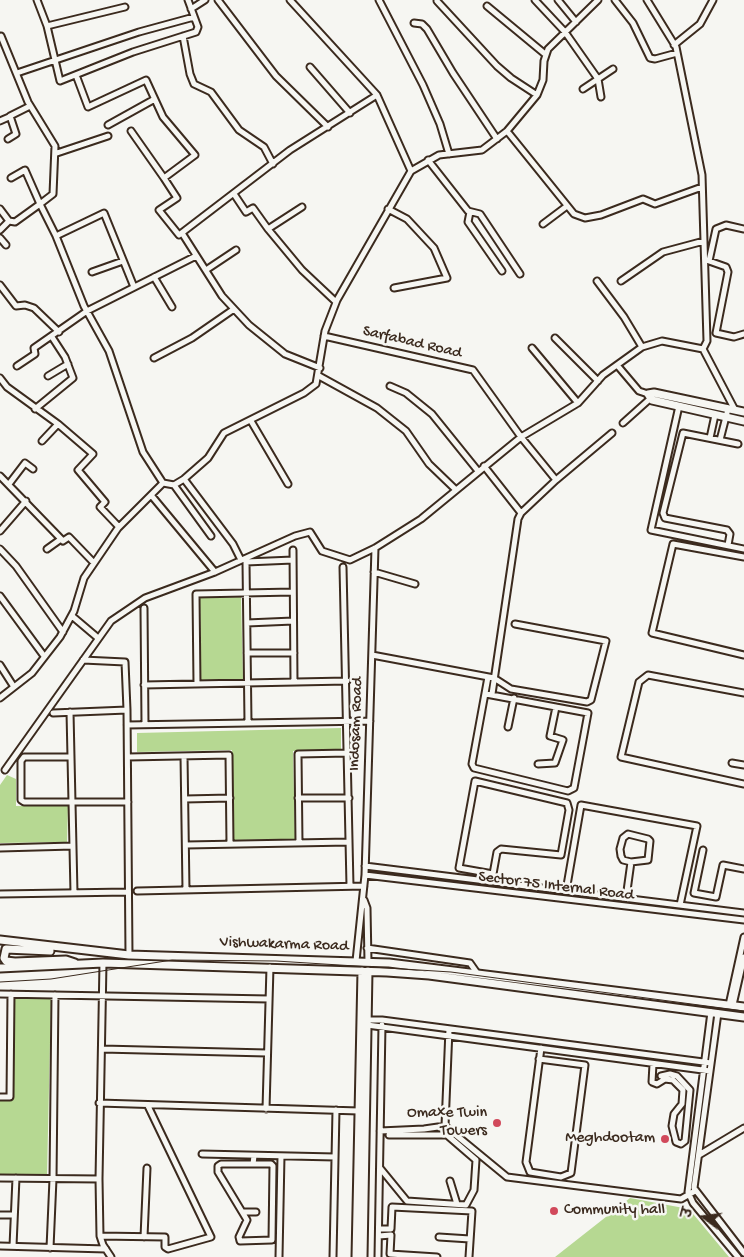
<!DOCTYPE html>
<meta charset="utf-8">
<style>
body{margin:0}
#map{position:relative;width:744px;height:1257px;overflow:hidden;background:#f6f6f2;font-family:"Gochi Hand","Playpen Sans Deva",sans-serif}
canvas{display:block}
.north{position:absolute;left:679px;top:1192px;width:50px;height:50px;-webkit-text-stroke:4px #f6f6f2;paint-order:stroke;rotate:285deg;font-size:14px;font-weight:700;line-height:20px;text-align:center;color:#3b2a1e}
.north::after{content:'';display:block;margin:auto;width:18px;height:22px;background:#3b2a1e;clip-path:polygon(50% 0,100% 100%,50% 72%,0 100%)}
</style>
<div id="map">
<canvas width="744" height="1257"></canvas>
<div class="north">उ</div>
</div>
<script>
const c = document.querySelector('canvas').getContext('2d');
c.lineJoin = 'round';
function fillPath(path, color) {
  c.fillStyle = color;
  c.fill(path, 'evenodd');
}
function toPath(rows) {
  const path = new Path2D();
  for (const r of rows) {
    path.moveTo(r[0], r[1]);
    for (let i = 2; i < r.length; i += 2) path.lineTo(r[i], r[i + 1]);
  }
  return path;
}
function strokePath(path, color, width, dash) {
  c.strokeStyle = color;
  c.lineWidth = width;
  c.lineCap = dash ? 'butt' : 'round';
  c.setLineDash(dash || []);
  c.stroke(path);
}
function write(font, color, halo, rows, align = 'center') {
  c.font = font + ' "Gochi Hand",sans-serif';
  c.lineWidth = 5;
  c.setLineDash([]);
  c.textBaseline = 'middle';
  c.strokeStyle = halo;
  c.fillStyle = color;
  for (const [text, x, y, turn = 0] of rows) {
    c.save();
    c.translate(x, y);
    c.rotate((+turn || 0) * Math.PI / 180);
    c.textAlign = isNaN(turn) ? turn : align;
    if (halo) c.strokeText(text, 0, 0);
    c.fillText(text, 0, 0);
    c.restore();
  }
}
const green = toPath([
 [241,597,243,680,201,680,200,598],
 [341,728,341,749,293,751,295,839,234,840,232,750,137,752,137,733],
 [7,775,16,779,16,806,68,806,67,842,0,843,0,785],
 [14,999,51,999,47,1174,0,1174,0,1100,12,1100],
 [630,1198,689,1209,729,1257,555,1257]
]);
const street = toPath([
 [37,0,47,26,60,81,133,52,196,32,198,27,188,0],
 [218,0,276,76,328,127],
 [290,0,377,95,411,171],
 [379,0,423,85,440,124,449,154],
 [535,0,565,32,598,79,601,97],
 [558,0,576,22],
 [615,0,633,23,650,58,655,59,677,53],
 [647,0,676,47,702,175,707,341,703,349],
 [437,1,497,66,511,78,537,95],
 [487,6,545,54],
 [191,9,205,0],
 [414,23,422,24,427,29,453,73,497,139],
 [47,26,125,7],
 [1,36,28,102,55,146,53,194,40,204,56,236,84,306,109,351,143,452,163,483,174,485,184,479,208,458,224,433,304,393,316,384,325,331,337,300,411,171,439,155,482,150,507,131,537,95,543,80,544,61,548,49,598,0],
 [183,36,190,74,194,84,211,92,239,130,264,147,273,164],
 [674,45,700,24,713,0],
 [310,67,350,113],
 [17,73,139,32,194,17],
 [76,75,88,107,146,80,163,117,195,155,164,178,177,198,159,210,179,235,290,150,377,95],
 [583,89,613,69],
 [0,121,9,117],
 [108,125,153,100],
 [131,131,164,178],
 [507,131,574,214,585,218,601,215,643,199,655,204,702,187],
 [8,139,16,134,10,116,30,106],
 [57,153,108,136],
 [428,160,468,211,480,214,520,274],
 [234,194,246,212,253,208,268,229,302,207],
 [0,209,9,221],
 [388,209,407,219,434,248,447,278,394,288],
 [470,212,468,222,502,271],
 [543,224,567,206],
 [268,229,302,270,336,302],
 [744,229,726,225,716,229,709,261,726,267,728,272,716,333,734,337,744,334],
 [0,230,9,221,15,222,40,204,25,170,11,178],
 [182,233,222,296,249,325,285,354,320,368],
 [56,236,104,213,134,287],
 [0,238,6,245],
 [206,270,236,250],
 [92,272,123,261],
 [154,277,172,307],
 [597,281,624,317,642,347],
 [621,281,663,252,704,241],
 [0,285,16,306,25,305,34,308,59,332],
 [324,336,473,370,521,437,556,480],
 [555,338,598,381],
 [532,348,578,403],
 [703,349,735,410],
 [154,358,192,338,234,309],
 [617,365,639,391,648,394],
 [17,366,35,354,34,348,87,311,196,256],
 [48,376,68,364],
 [319,376,377,408,406,431,429,464,455,489],
 [0,378,7,387,58,424],
 [390,386,406,393,432,414,478,471],
 [679,406,651,530,744,549],
 [35,409,73,378,65,357,52,337],
 [251,421,288,484],
 [623,423,652,397],
 [710,438,715,415],
 [720,440,728,409],
 [42,441,58,424,93,454,78,470,105,502,100,507,119,527],
 [484,466,521,513],
 [0,476,63,541,69,537,94,563],
 [184,479,233,544,241,560],
 [9,484,25,463,33,469],
 [174,485,211,536],
 [151,495,215,572],
 [0,531,26,501],
 [728,545,730,534,727,530,665,518,663,513,683,433,738,444],
 [0,549,16,566,63,632],
 [47,549,61,539],
 [293,550,294,682],
 [744,557,673,544,652,633,744,655],
 [343,567,350,886],
 [374,572,415,584],
 [0,596,44,656],
 [144,608,145,724],
 [72,616,98,638],
 [247,623,293,621],
 [247,653,294,653],
 [372,655,494,678,511,689,587,702,591,700,606,641,515,624],
 [83,660,125,662,127,710,129,955],
 [0,665,14,687],
 [197,684,196,594,293,592],
 [144,685,347,681],
 [744,693,648,675,639,682,621,757,744,784],
 [486,694,588,713,574,788,568,791,474,768,472,764,488,677],
 [492,694,518,519,521,513,556,480,612,433],
 [0,698,32,673,60,637,74,611,84,578,118,528,163,483],
 [70,712,74,893],
 [53,713,127,710],
 [248,722,246,562,293,560],
 [127,725,370,721],
 [508,727,514,698],
 [184,756,186,890],
 [71,757,24,757,21,761,21,800,24,802,128,802],
 [128,757,229,755,230,844],
 [732,763,744,765],
 [538,764,555,763,563,740,550,736,556,707],
 [5,770,111,621,145,598,215,572,295,536,310,532,322,551,350,560,375,548,421,519,521,437,578,403,603,375,642,347,662,341,703,349],
 [475,781,567,803,569,810,561,855,501,849,497,852,493,874,459,868,475,781],
 [298,798,349,798],
 [185,799,230,798],
 [299,843,298,754,348,753],
 [186,845,349,842],
 [0,848,73,846],
 [703,850,694,893,716,897,723,865,744,869],
 [365,866,744,913],
 [365,875,744,920],
 [137,891,364,886],
 [566,891,581,805,697,826,680,905],
 [0,894,128,892],
 [626,898,631,862,623,860,621,856,620,849,623,838,628,834,648,839,650,841,648,860,631,862],
 [364,900,367,908,368,962],
 [367,948,470,963,477,973],
 [356,961,365,875,375,548],
 [103,963,99,1179,100,1236,103,1245,111,1257],
 [0,994,269,999],
 [729,1005,744,937],
 [733,1005,744,957],
 [711,1012,688,1192,693,1203,738,1257],
 [718,1013,694,1188,744,1253],
 [367,1020,382,1020,711,1063],
 [367,1025,710,1071],
 [449,1029,445,1126,507,1177,681,1199,695,1191],
 [102,1049,267,1053],
 [539,1059,585,1065,571,1173,561,1177,530,1172,526,1162,541,1048],
 [653,1064,652,1082,657,1084,665,1079,673,1080,683,1090,682,1104,674,1114,672,1126,676,1142,681,1144,685,1141,690,1090,677,1076,670,1074,661,1076],
 [0,1097,10,1097,11,994],
 [99,1103,359,1111],
 [266,1109,270,967],
 [380,1131,424,1129,445,1126],
 [202,1154,335,1157],
 [699,1155,744,1128],
 [253,1164,221,1164,218,1166,218,1172,247,1220,239,1237,240,1241,272,1240,273,1166,271,1164,253,1164,254,1156],
 [380,1168,407,1201,466,1205,474,1190,476,1160,447,1135,389,1135],
 [0,1178,99,1179],
 [450,1181,457,1204],
 [243,1212,256,1212],
 [0,1215,14,1215],
 [379,1229,391,1229,392,1207,472,1211,469,1257],
 [100,1236,165,1237,165,1247,168,1249,211,1237,148,1106],
 [379,1236,391,1235,390,1254,437,1257],
 [144,1237,147,1168],
 [439,1237,470,1239],
 [0,1246,106,1249],
 [13,1246,16,1178],
 [50,1248,53,1179,55,995],
 [279,1257,281,1156],
 [333,1257,336,1110],
 [378,1257,382,1025]
]);
const secondary = toPath([
 [744,412,654,393,648,394,652,400,744,421],
 [0,940,129,955,389,963,744,1007],
 [50,951,6,949,4,958,6,961,15,962,66,960,75,963],
 [0,968,103,963,387,972,429,975,744,1017],
 [356,1257,362,971],
 [363,1257,368,971]
]);
const rail = toPath([
 [0,982,51,979,172,960,276,961,451,972,744,1011]
]);
const markers = [
 [497,1123,5,"#d1495b"],
 [665,1139,5,"#d1495b"],
 [554,1211,5,"#d1495b"]
];
const streetNames = [
 ["Sarfabad Road",412,343,13],
 ["Indosam Road",357,724,-88],
 ["Sector 75 Internal Road",556,887,7],
 ["Vishwakarma Road",284,945,2]
];
const poiNames = [
 ["Omaxe Twin",487,1114],
 ["Towers",487,1132],
 ["Meghdootam",655,1139],
 ["Community hall",564,1211,"left"]
];
fillPath(green, '#b6d892');
strokePath(street, '#3b2a1e', 9);
strokePath(secondary, '#3b2a1e', 11);
strokePath(street, '#f6f6f2', 5);
strokePath(secondary, '#f6f6f2', 7);
strokePath(rail, '#3b2a1e', 1);
for (const [x, y, r, color] of markers) {
  const dot = new Path2D();
  dot.arc(x, y, r, 0, 2 * Math.PI);
  c.fillStyle = color;
  c.fill(dot);
  strokePath(dot, '#f6f6f2', 2);
}
write('16px', '#3b2a1e', '#f6f6f2', streetNames);
write('16px', '#3b2a1e', '#f6f6f2', poiNames, 'right');
</script>
